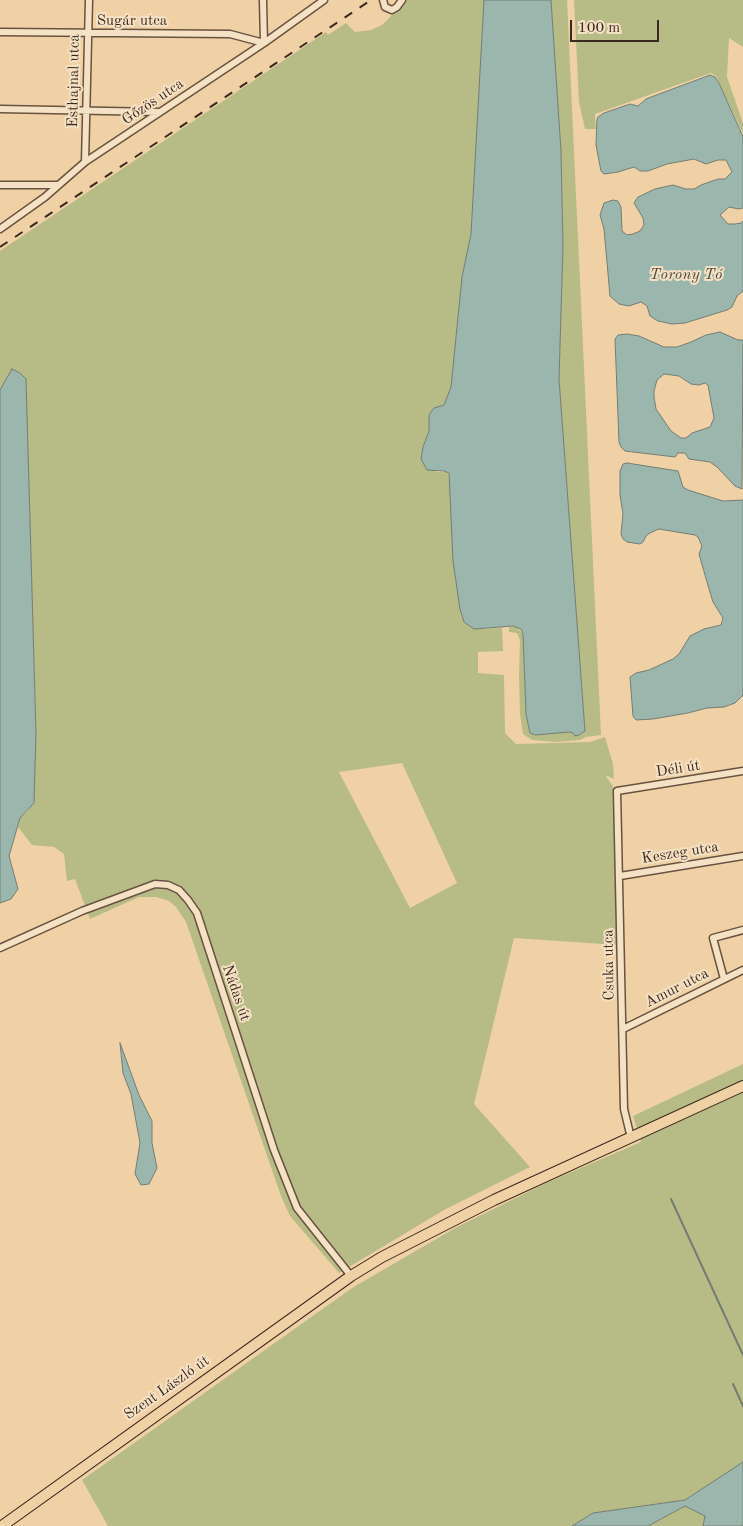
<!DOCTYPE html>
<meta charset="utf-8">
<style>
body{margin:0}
#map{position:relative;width:743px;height:1526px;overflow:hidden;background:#efd1a5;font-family:"Old Standard TT",serif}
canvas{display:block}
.scale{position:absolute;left:570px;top:20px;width:89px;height:22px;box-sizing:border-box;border:2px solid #3b281e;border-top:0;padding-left:6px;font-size:15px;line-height:18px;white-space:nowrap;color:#3b281e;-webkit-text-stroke:4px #f5e1c4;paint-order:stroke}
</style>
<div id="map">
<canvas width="743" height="1526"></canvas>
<div class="scale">100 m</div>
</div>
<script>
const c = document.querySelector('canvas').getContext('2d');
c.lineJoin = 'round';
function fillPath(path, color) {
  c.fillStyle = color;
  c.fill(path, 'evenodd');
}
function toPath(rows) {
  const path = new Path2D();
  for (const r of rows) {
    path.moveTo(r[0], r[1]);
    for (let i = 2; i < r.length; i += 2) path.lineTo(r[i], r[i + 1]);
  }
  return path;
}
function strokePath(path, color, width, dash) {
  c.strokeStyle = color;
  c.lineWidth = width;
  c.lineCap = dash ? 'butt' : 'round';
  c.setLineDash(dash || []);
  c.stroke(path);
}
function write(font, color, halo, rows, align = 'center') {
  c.font = font + ' "Old Standard TT",serif';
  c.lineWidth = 4;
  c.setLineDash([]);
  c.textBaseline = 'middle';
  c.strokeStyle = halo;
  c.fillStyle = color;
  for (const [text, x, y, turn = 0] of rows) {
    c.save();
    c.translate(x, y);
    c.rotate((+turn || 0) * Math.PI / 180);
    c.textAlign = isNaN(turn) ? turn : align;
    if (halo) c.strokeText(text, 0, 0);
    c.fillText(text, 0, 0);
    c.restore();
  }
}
const green = toPath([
 [404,0,484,0,471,234,462,277,451,387,444,405,434,408,429,415,429,431,423,447,436,472,447,472,450,479,462,616,464,622,474,629,502,628,503,651,478,652,478,673,504,675,505,733,516,744,590,742,605,737,613,764,614,779,605,775,613,786,617,945,514,938,474,1104,530,1167,444,1210,339,1273,290,1216,281,1196,186,922,176,907,169,901,156,897,139,897,90,919,75,879,67,881,64,854,54,847,32,845,18,827,20,818,28,811,36,733,35,685,29,511,26,379,2,388,0,390,0,251,326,32,328,35,346,23,355,32,371,30,382,25,397,10],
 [402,763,457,883,410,908,339,772],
 [551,0,567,0,601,735,586,737,580,740,556,742,532,740,523,734,520,714,519,678,520,640,517,633,509,632,509,627,517,627,523,634,526,714,530,733,535,735,569,732,579,735,585,731,559,379,563,247,561,151],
 [574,0,743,0,743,47,729,38,727,77,743,123,743,134,716,76,711,73,595,114,596,129,585,129,579,102],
 [743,1064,743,1462,734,1470,685,1500,593,1513,572,1526,108,1526,82,1480,352,1288,455,1228,546,1183,641,1142,633,1116],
 [685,1506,706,1516,703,1526,648,1526]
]);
const water = toPath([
 [484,0,551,0,561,151,563,247,559,379,585,731,579,735,575,736,573,733,569,732,535,735,530,733,526,714,523,634,521,629,513,626,474,629,464,622,460,609,453,561,449,473,444,471,427,470,421,459,423,447,429,431,429,415,434,408,444,405,451,387,462,277,471,234,484,0],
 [710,75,715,77,719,83,743,137,743,208,739,209,729,207,720,215,728,224,735,224,741,223,743,221,743,291,737,296,732,307,727,310,685,323,672,324,658,321,650,316,647,306,641,302,629,306,619,304,610,296,604,229,600,215,604,203,613,200,618,201,621,207,622,231,627,235,633,234,640,231,644,225,643,218,634,203,638,197,655,189,673,185,686,189,694,189,701,185,718,179,725,179,732,172,726,160,718,160,706,164,694,159,667,164,648,171,640,171,634,167,618,172,604,174,601,171,596,145,597,120,598,117,604,113,630,104,638,106,646,99,710,75],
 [720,332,738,340,743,340,742,489,735,486,717,467,710,462,689,459,685,453,678,453,675,457,625,451,621,447,619,442,615,339,618,335,627,334,639,336,664,347,677,347,691,342,706,335,720,332],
 [664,374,679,376,691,384,699,385,705,383,708,385,714,418,710,427,692,433,686,438,681,438,671,431,656,409,654,397,654,391,657,380,664,374],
 [12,369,20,373,26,379,36,733,34,803,20,818,9,856,18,889,11,899,0,903,0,390,12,369],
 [627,463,678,471,683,487,688,490,723,501,743,500,743,695,735,703,724,707,707,708,688,713,653,719,636,720,633,716,630,677,636,673,649,670,673,659,679,654,690,636,704,629,721,625,723,618,713,602,709,589,699,554,702,546,698,537,695,535,659,529,650,533,646,536,643,542,640,544,627,542,623,539,621,534,623,514,620,495,620,471,623,464,627,463],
 [120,1043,139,1095,152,1121,152,1143,157,1168,149,1184,141,1185,135,1174,140,1143,131,1094,123,1073,120,1043],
 [743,1462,743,1526,703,1526,705,1516,685,1506,648,1526,572,1526,593,1513,685,1500,743,1462]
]);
const stream = toPath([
 [671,1199,743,1355],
 [733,1384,743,1406]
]);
const minor = toPath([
 [383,0,385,7,392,10,397,7,402,0],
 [0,32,230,34,264,43,263,0],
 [0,109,160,112],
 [85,162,89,0],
 [0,185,58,185],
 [0,229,45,197,85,162,264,43,324,0],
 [620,876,743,856],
 [0,948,82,911,155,884,168,885,179,890,188,900,197,913,274,1150,297,1208,351,1276],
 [724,979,713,938,743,930],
 [623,1029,743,970],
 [631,1138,624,1109,617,791,743,771]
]);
const primary = toPath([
 [2,1526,351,1276,382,1257,494,1200,743,1086]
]);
const rail = toPath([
 [0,247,371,0]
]);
const streetNames = [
 ["Sugár utca",132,21],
 ["Esthajnal utca",74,81,-89],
 ["Gőzös utca",153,102,-34],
 ["Déli út",678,769,-9],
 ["Keszeg utca",680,853,-9],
 ["Csuka utca",609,965,-91],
 ["Amur utca",677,988,-27],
 ["Nádas út",236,993,71],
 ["Szent László út",167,1388,-35]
];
const waterNames = [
 ["Torony Tó",686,275]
];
fillPath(green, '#b7bc87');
fillPath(water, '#9ab6ad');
strokePath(water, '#747d74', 1);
strokePath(stream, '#747d74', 2);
strokePath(minor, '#685240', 9);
strokePath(primary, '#3b281e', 12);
strokePath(minor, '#f5e1c4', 6);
strokePath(primary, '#efd1a5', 10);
strokePath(rail, '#3b281e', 2, [9, 9]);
write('15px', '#3b281e', '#f5e1c4', streetNames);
write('italic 16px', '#534c42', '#f5e1c4', waterNames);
</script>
